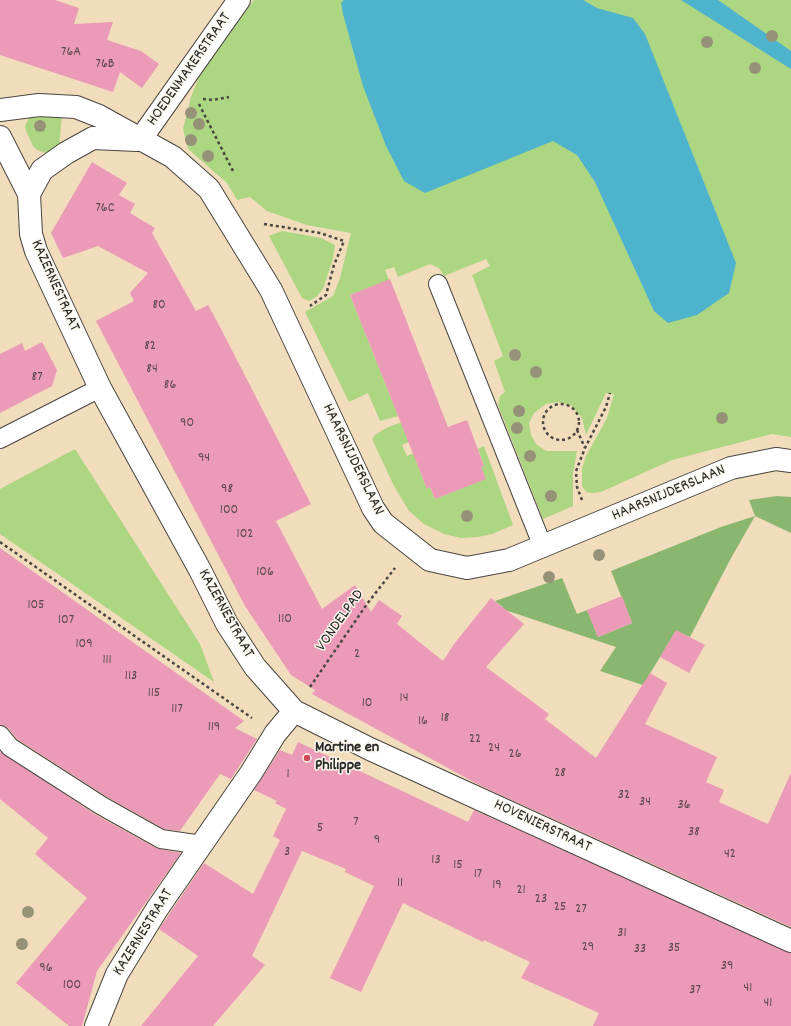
<!DOCTYPE html>
<style>
body{margin:0}
canvas{display:block;background:#f1dcbc}
</style>
<canvas width="791" height="1026"></canvas>
<script>
const c = document.querySelector('canvas').getContext('2d');
c.lineJoin = 'round';
function fillPath(path, color) {
  c.fillStyle = color;
  c.fill(path, 'evenodd');
}
function toPath(rows) {
  const path = new Path2D();
  for (const r of rows) {
    if (r.length === 3) {
      path.moveTo(r[0] + r[2], r[1]);
      path.arc(r[0], r[1], r[2], 0, 2 * Math.PI);
      continue;
    }
    path.moveTo(r[0], r[1]);
    for (let i = 2; i < r.length; i += 2) path.lineTo(r[i], r[i + 1]);
  }
  return path;
}
function strokePath(path, color, width, dash) {
  c.strokeStyle = color;
  c.lineWidth = width;
  c.lineCap = dash ? 'butt' : 'round';
  c.setLineDash(dash || []);
  c.stroke(path);
}
function write(font, color, halo, rows, align = 'center') {
  c.font = font + ' Dekko,sans-serif';
  c.lineWidth = 3;
  c.setLineDash([]);
  c.textBaseline = 'middle';
  c.strokeStyle = halo;
  c.fillStyle = color;
  for (const [text, x, y, turn = 0] of rows) {
    c.save();
    c.translate(x, y);
    c.rotate((+turn || 0) * Math.PI / 180);
    c.textAlign = isNaN(turn) ? turn : align;
    if (halo) c.strokeText(text, 0, 0);
    c.fillText(text, 0, 0);
    c.restore();
  }
}
const green = toPath([
 [254,0,791,0,791,437,772,434,672,460,601,492,592,493,586,492,582,486,582,468,586,456,607,418,614,394,606,393,586,435,582,418,571,405,558,402,546,404,534,413,529,423,531,435,536,444,546,451,577,451,573,474,573,506,543,519,498,405,500,396,505,392,494,361,503,356,472,275,490,266,486,259,444,276,439,268,430,264,398,277,394,267,385,270,389,280,350,295,398,416,380,421,368,393,349,402,305,312,333,296,340,278,351,233,307,225,267,211,250,197,237,200,227,183,188,149,183,129,191,97,200,75],
 [62,114,59,148,46,153,37,150,33,146,26,131,25,126,29,118,32,115],
 [282,231,321,238,335,245,333,259,323,289,316,297,309,301,302,298,269,236],
 [405,421,409,442,402,445,407,456,418,451,414,456,427,489,430,487,435,499,485,479,481,467,484,466,478,449,484,446,513,525,492,534,478,537,461,538,444,534,424,524,409,511,394,486,372,439,375,435,386,428],
 [75,449,200,644,214,682,0,534,0,489]
]);
const forest = toPath([
 [777,496,791,497,791,533,755,516,730,560,690,637,676,631,643,685,600,671,616,647,502,609,503,607,495,601,562,578,577,614,587,610,598,637,632,623,611,571,721,527,755,516,749,500]
]);
const water = toPath([
 [344,0,583,0,597,8,633,18,645,34,736,263,729,293,697,315,668,323,654,311,595,182,577,155,553,141,425,193,404,181,386,146,363,86,343,14,341,3],
 [681,0,718,0,791,51,791,69]
]);
const building = toPath([
 [0,0,55,0,79,8,74,24,113,22,107,40,141,51,159,64,142,88,120,72,113,92,0,55],
 [92,162,127,183,119,195,135,204,130,213,155,228,152,233,196,311,208,305,220,327,311,504,276,521,322,609,355,585,371,612,379,600,402,616,397,624,443,661,454,644,491,598,524,624,486,667,549,714,545,719,596,758,650,673,667,683,645,724,717,757,706,782,724,790,719,802,768,824,791,773,791,927,481,786,312,694,315,690,291,675,245,606,96,321,134,301,130,293,148,273,98,246,63,258,51,233],
 [390,279,448,427,467,420,484,466,481,467,486,479,435,499,430,487,427,489,350,295],
 [42,342,57,370,52,386,0,413,0,354,22,343,25,351],
 [0,548,244,721,235,728,257,739,231,779,220,774,180,831,164,829,107,797,17,739,8,728,0,725],
 [622,596,632,623,598,637,587,610],
 [676,630,705,645,689,673,660,657],
 [298,742,468,822,474,810,791,953,791,1026,593,1026,599,1013,521,978,530,962,484,940,483,942,403,903,361,992,330,978,374,886,345,872,346,869,302,851,252,956,265,965,213,1026,141,1026,198,956,159,929,204,863,253,894,280,840,273,836,286,809,275,803,277,801,254,790,280,750,292,755],
 [0,751,96,815,156,848,181,853,97,971,82,1026,69,1026,16,983,87,898,35,854,48,838,0,799]
]);
const path = toPath([
 [203,99,213,100,229,97],
 [199,104,234,173],
 [264,224,320,233,344,241,334,265,326,295,310,306],
 [561,422,18],
 [577,430,585,448],
 [582,500,577,487,576,471,585,448,606,407,610,393],
 [0,542,252,718],
 [310,687,367,604,395,568]
]);
const lane = toPath([
 [438,284,543,547],
 [0,439,100,388],
 [0,735,10,747,102,806,161,839,202,845]
]);
const street = toPath([
 [0,110,39,105,76,107,99,116,173,157,209,189,271,290,373,508,383,523,430,560,467,568,509,560,731,468,776,459,791,461],
 [0,137,29,194,31,234,36,251,100,388,200,570,227,624,255,667,294,711,370,749,791,941],
 [140,140,239,0],
 [29,194,42,170,66,153,93,138,137,140],
 [96,1026,117,974,157,909,251,773,275,734,294,711]
]);
const trees = [
 [772,36],
 [707,42],
 [755,68],
 [191,113],
 [199,124],
 [40,126],
 [191,140],
 [208,156],
 [515,355],
 [536,372],
 [519,411],
 [722,418],
 [517,428],
 [530,456],
 [551,496],
 [467,516],
 [599,555],
 [549,577],
 [28,912],
 [22,944]
];
const markers = [
 [307,758,4,"#d1495b"]
];
const numberNames = [
 ["76A",71,53],
 ["76B",105,65],
 ["76C",105,209],
 ["80",159,306],
 ["82",150,347],
 ["84",152,370],
 ["87",37,378],
 ["86",170,386],
 ["90",187,424],
 ["94",204,459],
 ["98",227,490],
 ["100",229,511],
 ["102",245,535],
 ["106",265,573],
 ["105",36,606],
 ["110",285,620],
 ["107",66,621],
 ["109",84,645],
 ["2",357,655],
 ["111",107,661],
 ["113",131,677],
 ["115",154,694],
 ["14",404,699],
 ["10",367,704],
 ["117",177,710],
 ["18",445,719],
 ["16",423,722],
 ["119",214,728],
 ["22",475,740],
 ["24",494,749],
 ["26",515,755],
 ["28",560,774],
 ["1",288,775],
 ["32",624,796],
 ["34",645,803],
 ["36",684,806],
 ["7",356,823],
 ["5",320,829],
 ["38",694,833],
 ["9",377,841],
 ["3",287,853],
 ["42",730,855],
 ["13",436,861],
 ["15",458,866],
 ["17",478,875],
 ["11",400,884],
 ["19",497,886],
 ["21",521,891],
 ["23",541,900],
 ["25",560,908],
 ["27",581,910],
 ["31",622,934],
 ["29",588,948],
 ["35",674,949],
 ["33",640,950],
 ["39",727,967],
 ["96",46,969],
 ["100",72,986],
 ["41",748,989],
 ["37",695,991],
 ["41",768,1004]
];
const streetNames = [
 ["HOEDENMAKERSTRAAT",190,70,-55],
 ["KAZERNESTRAAT",54,286,66],
 ["HAARSNIJDERSLAAN",352,460,64],
 ["HAARSNIJDERSLAAN",669,494,-23],
 ["KAZERNESTRAAT",225,614,61],
 ["VONDELPAD",341,621,-55],
 ["HOVENIERSTRAAT",542,827,25],
 ["KAZERNESTRAAT",144,933,-58]
];
const poiNames = [
 ["Martine en",315,749],
 ["Philippe",315,767]
];
fillPath(green, '#acd681');
fillPath(forest, '#89b76f');
fillPath(water, '#4eb3cd');
fillPath(building, '#eb9bb7');
strokePath(lane, '#494641', 20);
strokePath(street, '#494641', 24);
strokePath(path, '#494641', 2.5, [3, 3]);
strokePath(lane, '#fff', 18);
strokePath(street, '#fff', 22);
c.fillStyle = '#969278';
for (const [x, y] of trees) {
  c.beginPath();
  c.arc(x, y, 6, 0, 2 * Math.PI);
  c.fill();
}
for (const [x, y, r, color] of markers) {
  const dot = new Path2D();
  dot.arc(x, y, r, 0, 2 * Math.PI);
  c.fillStyle = color;
  c.fill(dot);
  strokePath(dot, '#fbf7ec', 1.5);
}
write('14px', '#5b474e', null, numberNames);
write('16px', '#2b2b2b', '#fbf7ec', streetNames);
write('bold 16px', '#2b2b2b', '#fbf7ec', poiNames, 'left');
</script>
